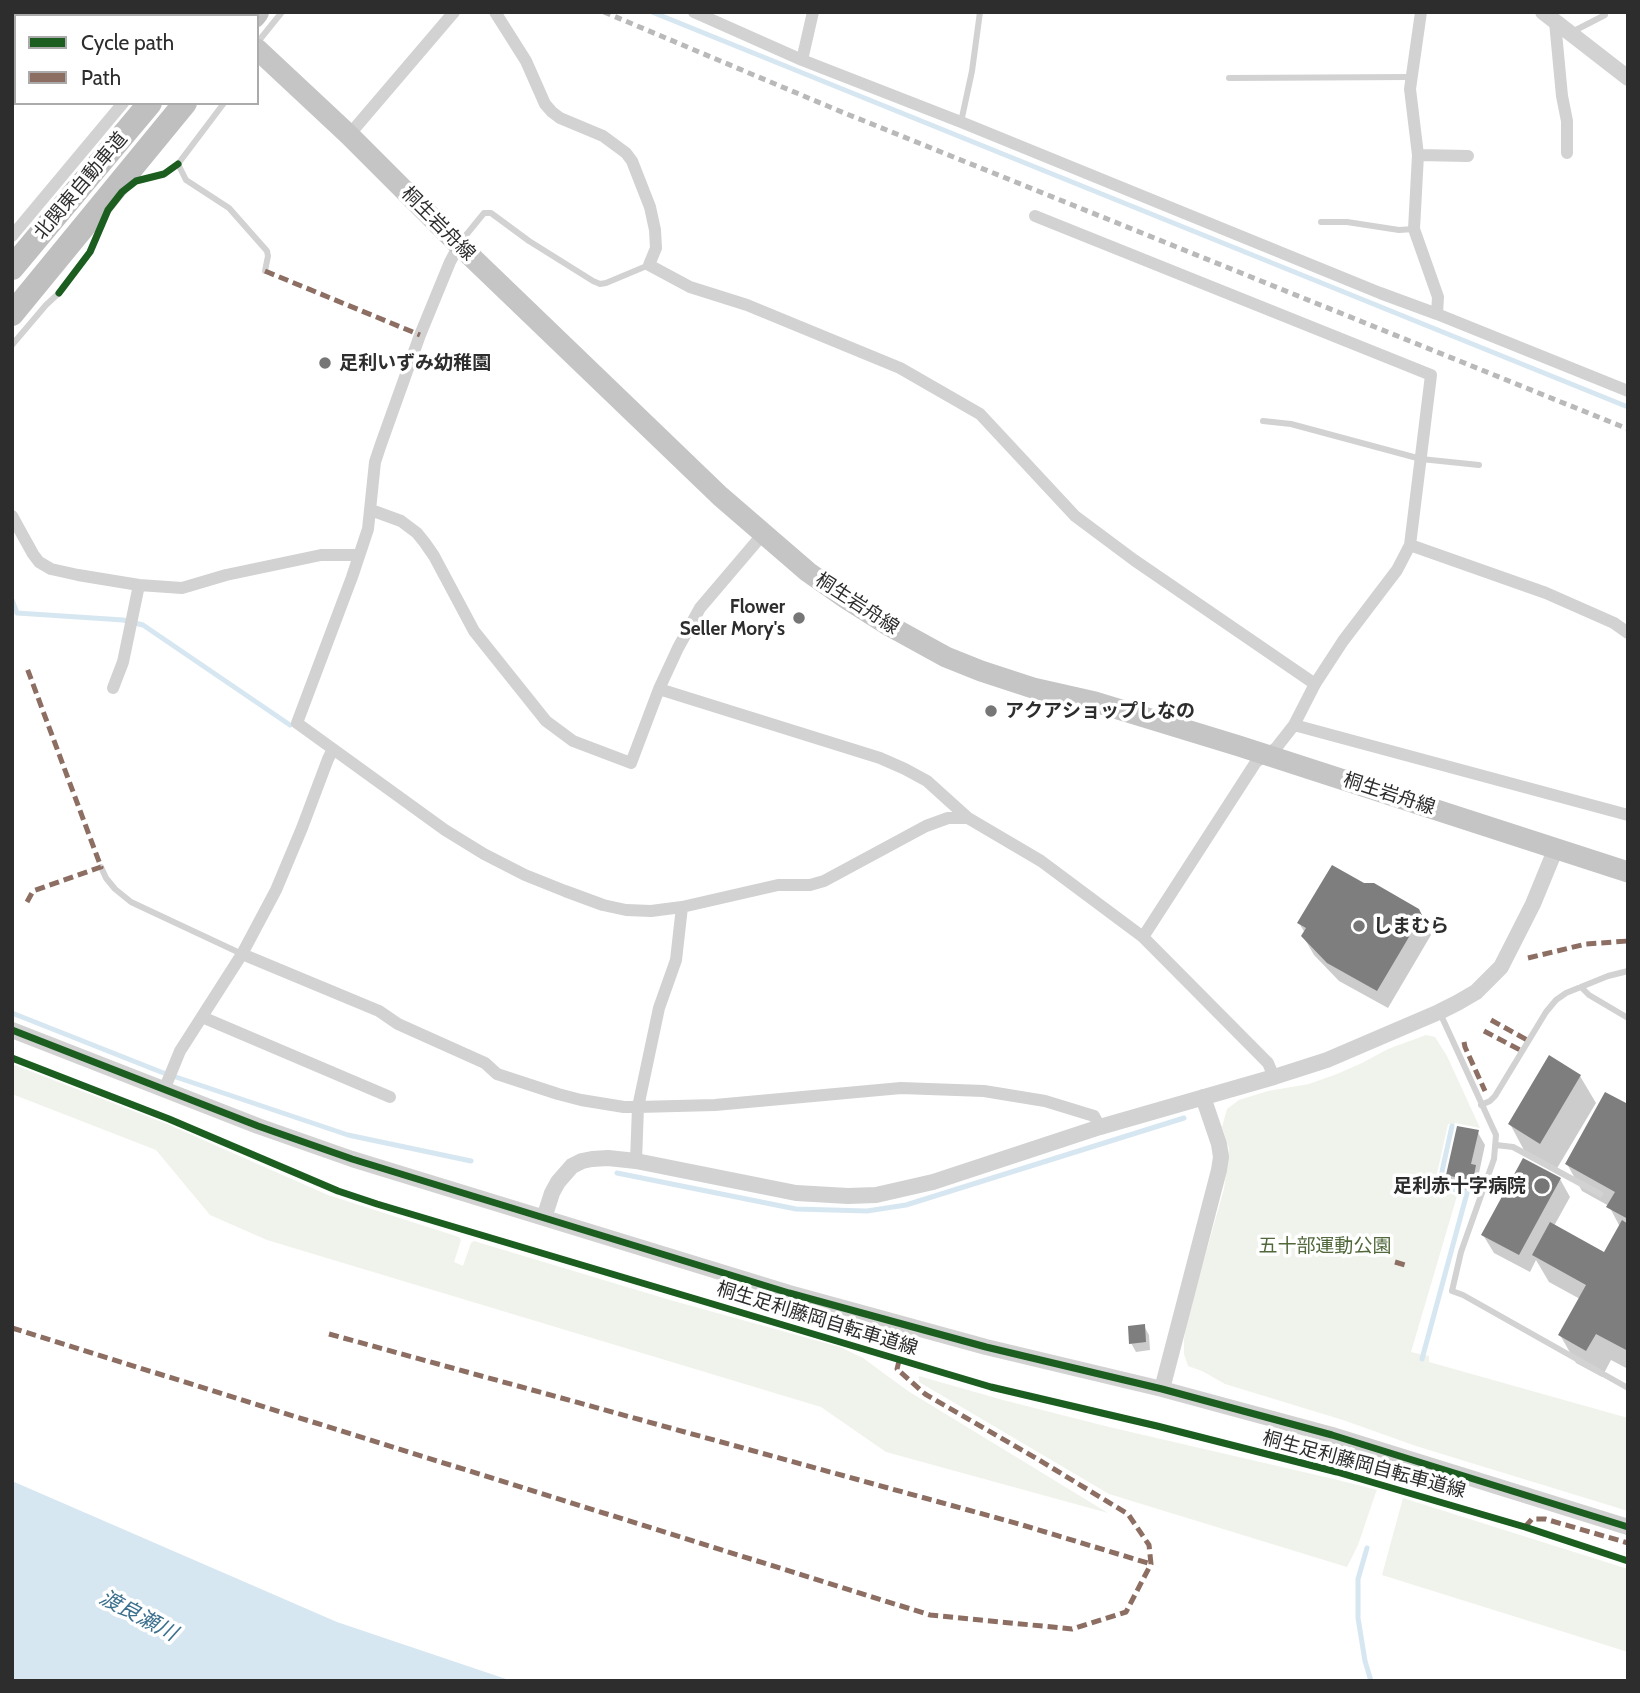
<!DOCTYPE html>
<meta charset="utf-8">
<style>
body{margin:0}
#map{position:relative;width:1640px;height:1693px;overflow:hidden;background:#fff;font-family:Cabin,sans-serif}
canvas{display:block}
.frame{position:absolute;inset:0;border:14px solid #2d2d2d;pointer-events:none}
.legend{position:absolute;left:14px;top:14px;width:245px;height:91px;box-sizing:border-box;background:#fff;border:2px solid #ababab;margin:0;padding:9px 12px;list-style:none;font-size:21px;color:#2d2d2d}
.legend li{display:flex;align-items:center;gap:14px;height:35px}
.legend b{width:35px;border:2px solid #ababab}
</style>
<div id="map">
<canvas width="1640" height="1693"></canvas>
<div class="frame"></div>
<ul class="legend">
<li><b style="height:9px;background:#1b5e20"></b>Cycle path</li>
<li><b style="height:9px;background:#8d6e63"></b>Path</li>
</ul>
</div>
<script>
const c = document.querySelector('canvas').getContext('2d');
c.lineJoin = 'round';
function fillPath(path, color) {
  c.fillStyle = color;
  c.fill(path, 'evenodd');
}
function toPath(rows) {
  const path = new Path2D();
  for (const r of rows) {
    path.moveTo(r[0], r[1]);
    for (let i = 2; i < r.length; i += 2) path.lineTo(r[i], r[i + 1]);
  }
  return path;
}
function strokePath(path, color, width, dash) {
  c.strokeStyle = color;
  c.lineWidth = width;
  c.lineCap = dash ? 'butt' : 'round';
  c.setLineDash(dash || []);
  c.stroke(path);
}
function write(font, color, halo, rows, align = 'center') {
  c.font = font + ' Cabin,"Noto Sans JP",sans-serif';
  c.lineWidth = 7;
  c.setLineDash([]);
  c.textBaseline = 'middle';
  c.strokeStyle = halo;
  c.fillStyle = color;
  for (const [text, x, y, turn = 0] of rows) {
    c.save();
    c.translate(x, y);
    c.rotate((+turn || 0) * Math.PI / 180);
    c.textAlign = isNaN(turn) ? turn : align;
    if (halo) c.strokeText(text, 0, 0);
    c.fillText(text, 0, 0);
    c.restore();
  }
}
const green = toPath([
 [1426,1035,1435,1037,1447,1056,1480,1128,1455,1123,1454,1125,1448,1124,1434,1187,1457,1196,1411,1352,1429,1356,1429,1362,1628,1418,1628,1511,1416,1446,1343,1420,1225,1384,1202,1371,1188,1366,1184,1354,1184,1340,1186,1323,1224,1189,1229,1148,1222,1127,1227,1109,1239,1100,1268,1091,1309,1084,1337,1074,1362,1063,1388,1049],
 [12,1064,167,1124,328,1195,459,1237,461,1240,454,1262,463,1266,471,1243,474,1241,670,1300,840,1347,863,1358,908,1391,1108,1513,886,1452,821,1407,267,1240,210,1215,156,1150,12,1094],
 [919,1376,1003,1400,1109,1427,1338,1480,1377,1490,1376,1492,1358,1545,1347,1567,1109,1494,919,1382],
 [1403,1498,1628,1569,1628,1652,1382,1575]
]);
const water = toPath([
 [12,1481,337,1622,512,1681,12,1681]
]);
const shadow = toPath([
 [1418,910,1431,935,1388,1008,1339,981,1314,955,1303,936,1305,933,1299,923],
 [1580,1076,1596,1103,1556,1170,1525,1152,1510,1124],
 [1628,1106,1628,1369,1611,1360,1602,1377,1576,1363,1560,1335,1580,1299,1549,1282,1536,1260,1530,1272,1494,1253,1483,1235,1560,1179,1570,1197,1554,1226,1605,1254,1620,1227,1609,1206,1582,1191,1567,1164],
 [1477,1131,1485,1145,1479,1173,1483,1180,1480,1193,1456,1188,1448,1175],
 [1144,1326,1149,1335,1150,1350,1136,1352,1131,1343]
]);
const stream = toPath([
 [652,12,1628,407],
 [12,600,17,613,123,620,143,625,290,725],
 [12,1013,161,1072,348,1135,471,1161],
 [617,1173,796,1209,867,1211,906,1205,1184,1118],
 [1422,1359,1467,1193,1439,1185,1452,1126],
 [1367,1548,1358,1579,1358,1618,1365,1661,1371,1681]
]);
const building = toPath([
 [1332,865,1364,883,1374,883,1419,909,1422,915,1377,991,1327,963,1301,936,1306,928,1297,923],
 [1549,1055,1581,1075,1540,1144,1508,1124],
 [1605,1092,1628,1104,1628,1219,1606,1207,1615,1192,1565,1164],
 [1457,1126,1479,1130,1471,1164,1476,1165,1473,1181,1446,1175],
 [1523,1158,1561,1178,1519,1255,1481,1235],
 [1622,1220,1628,1224,1628,1351,1596,1334,1586,1351,1558,1335,1586,1285,1532,1255,1550,1222,1604,1252],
 [1145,1324,1146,1342,1129,1344,1128,1326]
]);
const service = toPath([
 [1572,32,1605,15,1605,12],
 [257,43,282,12],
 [1229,78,1410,77],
 [224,103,178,164,186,180,229,208,267,251,268,256,265,271],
 [961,122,972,71,980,12],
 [1321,222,1347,222,1399,230,1414,229],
 [462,240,484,213,491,213,529,241,593,281,600,284,606,283,649,265],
 [12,345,46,305,59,293],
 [1263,421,1291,424,1421,459,1479,465],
 [101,867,106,878,115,889,131,902,242,954],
 [1581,987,1589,995,1628,1018],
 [1440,1013,1496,1135,1494,1159,1461,1252,1452,1291,1463,1295,1628,1388],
 [1481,1105,1490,1101,1495,1096,1546,1012,1556,1000,1566,993,1608,976,1628,971],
 [1496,1145,1513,1147,1600,1194]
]);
const minor = toPath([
 [495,12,526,61,545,104,552,112,560,118,603,136,626,153,632,161,650,207,655,230,656,248,649,265,690,287,747,305,900,368,980,414,1075,516,1134,560,1315,684],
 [694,12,802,60,961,122,1380,293,1437,314,1628,391],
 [1421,12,1410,89,1418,155,1414,229,1438,297,1437,314],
 [12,13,20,12],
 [194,16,197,12],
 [1555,22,1562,96,1567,121,1567,153],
 [802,60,813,12],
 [349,135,454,12],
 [1418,155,1468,156],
 [1035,216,1431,375,1410,545,1397,570,1343,641,1315,684,1294,725,1276,748,1256,762,1143,937],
 [12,236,123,103],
 [459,245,450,262,420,335,381,444,375,462,368,529,352,577,297,723,445,830,484,854,525,875,565,891,603,905,626,910,651,911,682,907,778,885,810,885,824,881,926,826,948,818,968,818],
 [371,510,401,521,417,533,425,543,434,556,474,631,546,721,573,741,631,763,659,689,678,648,700,608,763,534],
 [12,516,33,554,39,562,51,569,78,575,139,585,182,588,226,575,321,555,359,555],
 [1410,545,1546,593,1614,623,1628,633],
 [113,688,123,662,139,585],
 [659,689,880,758,905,769,927,781,968,818,1041,861,1143,937,1268,1063,1274,1077],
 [1294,725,1628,815],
 [682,907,676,960,659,1008,638,1107,715,1105,901,1088,984,1091,1045,1101,1094,1116,1100,1127],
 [242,954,379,1011,398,1024,485,1063,497,1074,558,1094,581,1100,624,1107,638,1107,636,1161],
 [202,1017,390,1097],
 [164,1090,180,1051,242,954,276,890,302,828,328,759,333,749]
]);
const tertiary = toPath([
 [1543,12,1628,78],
 [12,1030,258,1126,352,1159,789,1293,986,1347,1162,1389,1332,1435,1628,1527],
 [544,1218,552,1193,558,1182,572,1166,582,1161,592,1159,608,1158,636,1161,796,1193,848,1196,876,1195,933,1182,1100,1127,1274,1077,1327,1060,1439,1012,1457,1003,1476,992,1501,967,1533,904,1556,848],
 [1162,1389,1219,1170,1221,1157,1219,1144,1203,1097]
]);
const primary = toPath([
 [257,49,349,135,459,245,720,496,808,572,845,598,886,624,946,657,981,671,1033,688,1095,702,1239,746,1628,872]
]);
const motorway = toPath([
 [254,16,257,12],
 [12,268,150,103]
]);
const rail = toPath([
 [604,12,837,110,1628,429]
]);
const motorwayBridge = toPath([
 [218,16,220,12],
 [12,314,185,103]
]);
const quiet = toPath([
 [265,271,420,335],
 [27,902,33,891,101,867,27,668],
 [1528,958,1586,944,1628,941],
 [1491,1020,1529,1041],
 [1484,1031,1522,1051],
 [1464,1042,1465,1047,1485,1091],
 [1395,1262,1405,1265],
 [12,1328,930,1615,1072,1629,1126,1612,1151,1564,1149,1545,1128,1514,1039,1460,925,1394,897,1369,899,1361],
 [329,1334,1019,1524,1151,1564],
 [1525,1527,1532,1519,1545,1519,1628,1543]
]);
const cycleway = toPath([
 [59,293,90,252,108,210,122,192,136,181,164,174,178,164],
 [12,1030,258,1126,352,1159,789,1293,986,1347,1162,1389,1332,1435,1628,1527],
 [12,1058,169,1119,338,1191,377,1204,991,1387,1157,1426,1337,1472,1525,1527,1628,1561]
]);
const markers = [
 [325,363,7,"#767676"],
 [799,618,7,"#767676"],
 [991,711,7,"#767676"],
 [1359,926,7,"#767676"],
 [1542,1186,9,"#767676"]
];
const streetNames = [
 ["北関東自動車道",81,186,-50],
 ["桐生岩舟線",438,224,45],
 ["桐生岩舟線",857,604,33],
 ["桐生岩舟線",1389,794,18],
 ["桐生足利藤岡自転車道線",817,1319,17],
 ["桐生足利藤岡自転車道線",1364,1465,15]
];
const poiNames = [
 ["足利いずみ幼稚園",339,363],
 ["Flower",785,607,"right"],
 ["Seller Mory's",785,629,"right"],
 ["アクアショップしなの",1005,711],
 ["しまむら",1373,926],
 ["足利赤十字病院",1526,1186,"right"]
];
const parkNames = [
 ["五十部運動公園",1325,1246]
];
const waterNames = [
 ["渡良瀬川",138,1616,28]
];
fillPath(green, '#f0f3eb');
fillPath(water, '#d7e7f1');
fillPath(shadow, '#0003');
strokePath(stream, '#d7e7f1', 5);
fillPath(building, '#7e7e7e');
strokePath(service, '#d2d2d2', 6);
strokePath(minor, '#d2d2d2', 12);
strokePath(tertiary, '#d2d2d2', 16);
strokePath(primary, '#c5c5c5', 21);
strokePath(motorway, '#bfbfbf', 24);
strokePath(rail, '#b9b9b9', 5, [7, 5]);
strokePath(motorwayBridge, '#bfbfbf', 24);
strokePath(quiet, '#8d6e63', 5, [10, 5]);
strokePath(cycleway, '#1b5e20', 7);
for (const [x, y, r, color] of markers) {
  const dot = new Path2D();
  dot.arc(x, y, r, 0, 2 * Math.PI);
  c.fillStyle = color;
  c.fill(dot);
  strokePath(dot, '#fff', 2.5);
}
write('19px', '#2d2d2d', '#fff', streetNames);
write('bold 19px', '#2d2d2d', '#fff', poiNames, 'left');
write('19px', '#51683b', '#fff', parkNames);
write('italic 21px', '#3c708e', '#fff', waterNames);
</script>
